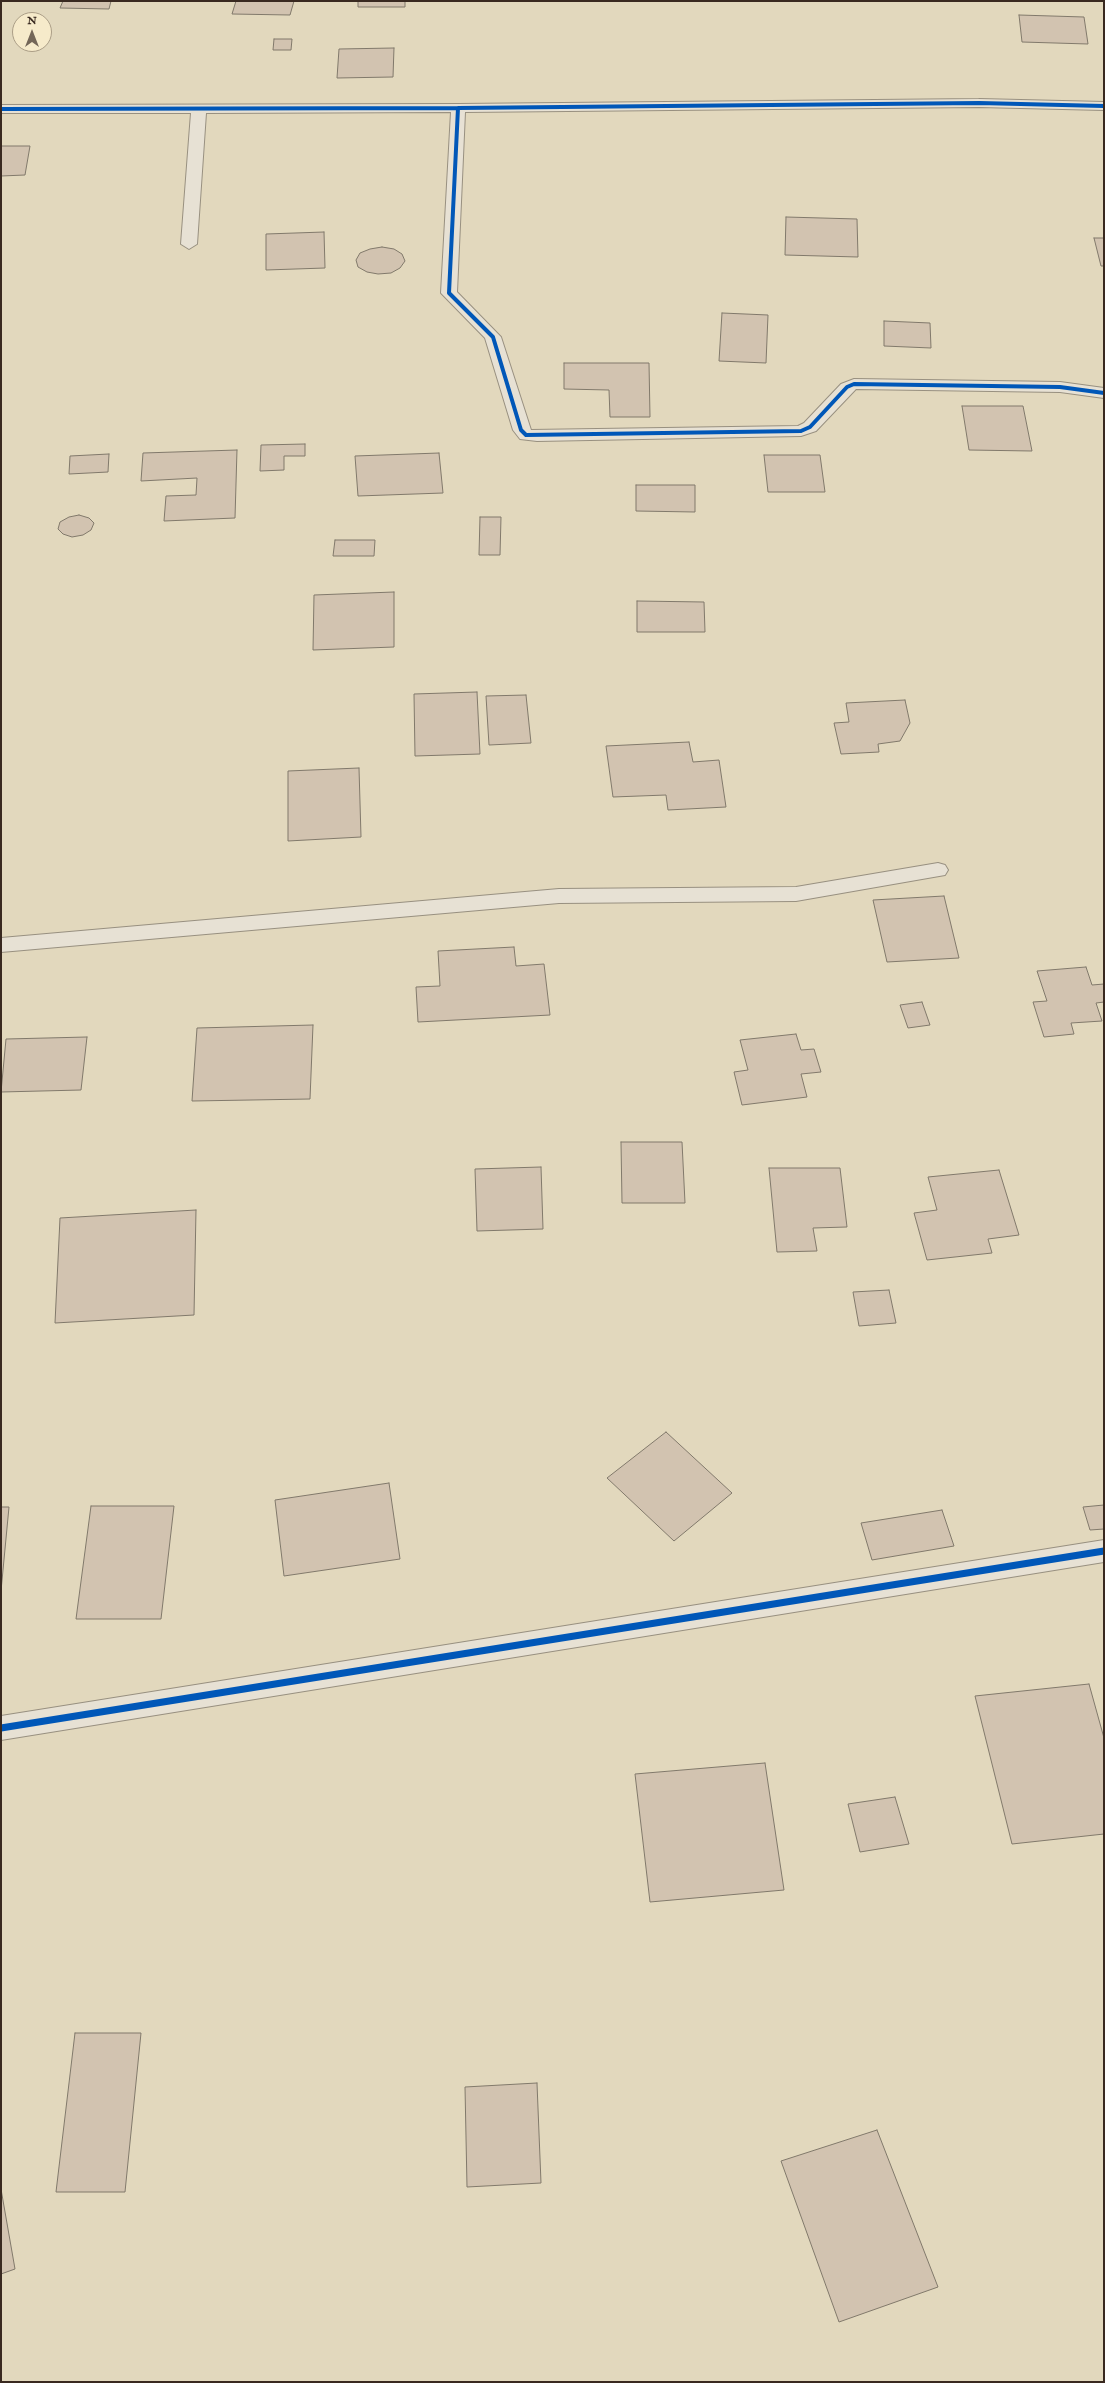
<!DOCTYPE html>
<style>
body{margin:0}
#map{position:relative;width:1105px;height:2383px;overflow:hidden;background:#e2d8bd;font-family:"IM FELL English",serif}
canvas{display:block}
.frame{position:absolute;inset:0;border:2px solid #392920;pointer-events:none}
.north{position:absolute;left:12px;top:12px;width:40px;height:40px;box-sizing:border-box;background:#f6eaca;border:1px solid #aa9d86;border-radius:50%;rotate:0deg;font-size:11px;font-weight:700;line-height:16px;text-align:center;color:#392920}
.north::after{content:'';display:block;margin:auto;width:14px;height:18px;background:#746657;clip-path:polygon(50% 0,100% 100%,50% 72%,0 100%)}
</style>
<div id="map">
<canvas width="1105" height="2383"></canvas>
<div class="frame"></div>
<div class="north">N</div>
</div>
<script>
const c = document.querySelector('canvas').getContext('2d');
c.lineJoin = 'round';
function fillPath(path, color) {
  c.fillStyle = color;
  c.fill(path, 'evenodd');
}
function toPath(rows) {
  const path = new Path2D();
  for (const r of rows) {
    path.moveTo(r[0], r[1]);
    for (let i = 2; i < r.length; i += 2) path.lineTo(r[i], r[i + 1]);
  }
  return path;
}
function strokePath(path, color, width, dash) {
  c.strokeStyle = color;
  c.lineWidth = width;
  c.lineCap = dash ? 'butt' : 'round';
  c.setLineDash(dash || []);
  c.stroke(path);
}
const building = toPath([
 [63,1,111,1,109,9,60,8,63,1],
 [236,1,294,1,290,15,232,14,236,1],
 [358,1,405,1,405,7,358,7,358,1],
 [1019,15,1084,17,1088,44,1022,42,1019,15],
 [274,39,292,39,291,50,273,50,274,39],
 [394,48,393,77,337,78,339,49,394,48],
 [1,146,30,146,25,175,1,176,1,146],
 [786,217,857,219,858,257,785,255,786,217],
 [324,232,325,268,266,270,266,234,324,232],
 [1094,238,1104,238,1104,266,1101,266,1094,238],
 [382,247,394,249,402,254,405,261,400,268,391,273,378,274,367,272,358,267,356,260,360,253,370,249,382,247],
 [722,313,768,315,766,363,719,361,722,313],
 [884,321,930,323,931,348,884,346,884,321],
 [564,363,649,363,650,417,610,417,609,390,564,389,564,363],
 [962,406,1023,406,1032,451,969,450,962,406],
 [305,444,305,456,284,456,284,470,260,471,261,445,305,444],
 [237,450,235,518,164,521,166,496,196,495,197,478,141,481,143,453,237,450],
 [439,453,443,493,358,496,355,456,439,453],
 [109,454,108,472,69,474,70,456,109,454],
 [764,455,820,455,825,492,768,492,764,455],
 [636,485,695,485,695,512,636,511,636,485],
 [79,515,89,518,94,523,91,530,83,535,72,537,63,534,58,529,60,522,69,517,79,515],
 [480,517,501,517,500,555,479,555,480,517],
 [335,540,375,540,374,556,333,556,335,540],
 [394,592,394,647,313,650,314,595,394,592],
 [637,601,704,602,705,632,637,632,637,601],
 [477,692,480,754,415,756,414,694,477,692],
 [526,695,531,743,489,745,486,696,526,695],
 [905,700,910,723,900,741,878,744,879,752,841,754,834,723,849,722,846,703,905,700],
 [689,742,693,762,719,760,726,807,668,810,666,795,613,797,606,746,689,742],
 [359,768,361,837,288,841,288,771,359,768],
 [944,896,959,958,887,962,873,900,944,896],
 [514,947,516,966,544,964,550,1015,418,1022,416,987,440,986,438,951,514,947],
 [1086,967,1092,985,1104,984,1104,1002,1096,1003,1102,1021,1071,1023,1074,1034,1044,1037,1033,1002,1047,1001,1037,971,1086,967],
 [922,1002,930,1025,908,1028,900,1005,922,1002],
 [313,1025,310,1099,192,1101,197,1028,313,1025],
 [796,1034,801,1050,814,1049,821,1072,801,1074,807,1097,742,1105,734,1072,748,1070,740,1040,796,1034],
 [87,1037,81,1090,1,1092,6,1039,87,1037],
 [621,1142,682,1142,685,1203,622,1203,621,1142],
 [541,1167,543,1229,477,1231,475,1169,541,1167],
 [769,1168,840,1168,847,1227,813,1228,817,1251,777,1252,769,1168],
 [999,1170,1019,1235,988,1239,992,1253,927,1260,914,1213,937,1210,928,1177,999,1170],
 [196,1210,194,1315,55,1323,60,1218,196,1210],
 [889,1290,896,1323,859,1326,853,1292,889,1290],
 [666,1432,732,1493,674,1541,607,1478,666,1432],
 [389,1483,400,1559,284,1576,275,1500,389,1483],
 [1104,1505,1104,1529,1090,1530,1083,1507,1104,1505],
 [91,1506,174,1506,161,1619,76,1619,91,1506],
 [1,1507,9,1507,1,1591,1,1507],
 [942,1510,954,1546,872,1560,861,1523,942,1510],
 [1089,1684,1104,1738,1104,1834,1012,1844,975,1696,1089,1684],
 [765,1763,784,1890,650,1902,635,1774,765,1763],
 [895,1797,909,1844,860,1852,848,1804,895,1797],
 [75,2033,141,2033,125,2192,56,2192,75,2033],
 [537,2083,541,2183,467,2187,465,2087,537,2083],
 [877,2130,938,2287,839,2322,781,2161,877,2130],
 [1,2189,15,2269,1,2274,1,2189]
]);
const minor = toPath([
 [979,99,1104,102,1104,110,979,107,465,112,457,292,501,337,531,430,798,426,804,423,841,384,854,379,1060,382,1104,388,1104,398,1060,392,856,389,816,431,801,436,537,441,520,439,513,430,485,338,441,293,451,112,206,113,197,244,189,249,181,244,191,113,1,113,1,105,458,104,979,99],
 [938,863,945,865,948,870,945,875,796,901,559,903,1,952,1,938,559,889,796,887,938,863],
 [1104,1540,1104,1562,1,1740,1,1716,1104,1540]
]);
const cyclewayFar1 = toPath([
 [458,108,449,293,493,337,521,430,526,435,801,431,810,427,847,387,854,384,1060,387,1104,393],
 [1,109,458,108,979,103,1104,106]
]);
const cycleway = toPath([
 [1,1728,1104,1551]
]);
fillPath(building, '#d2c3b0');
strokePath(building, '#81796b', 1);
strokePath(minor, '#989080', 2);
fillPath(minor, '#e7e1d4');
strokePath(cyclewayFar1, '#0057b8', 4);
strokePath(cycleway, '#0057b8', 7);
</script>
